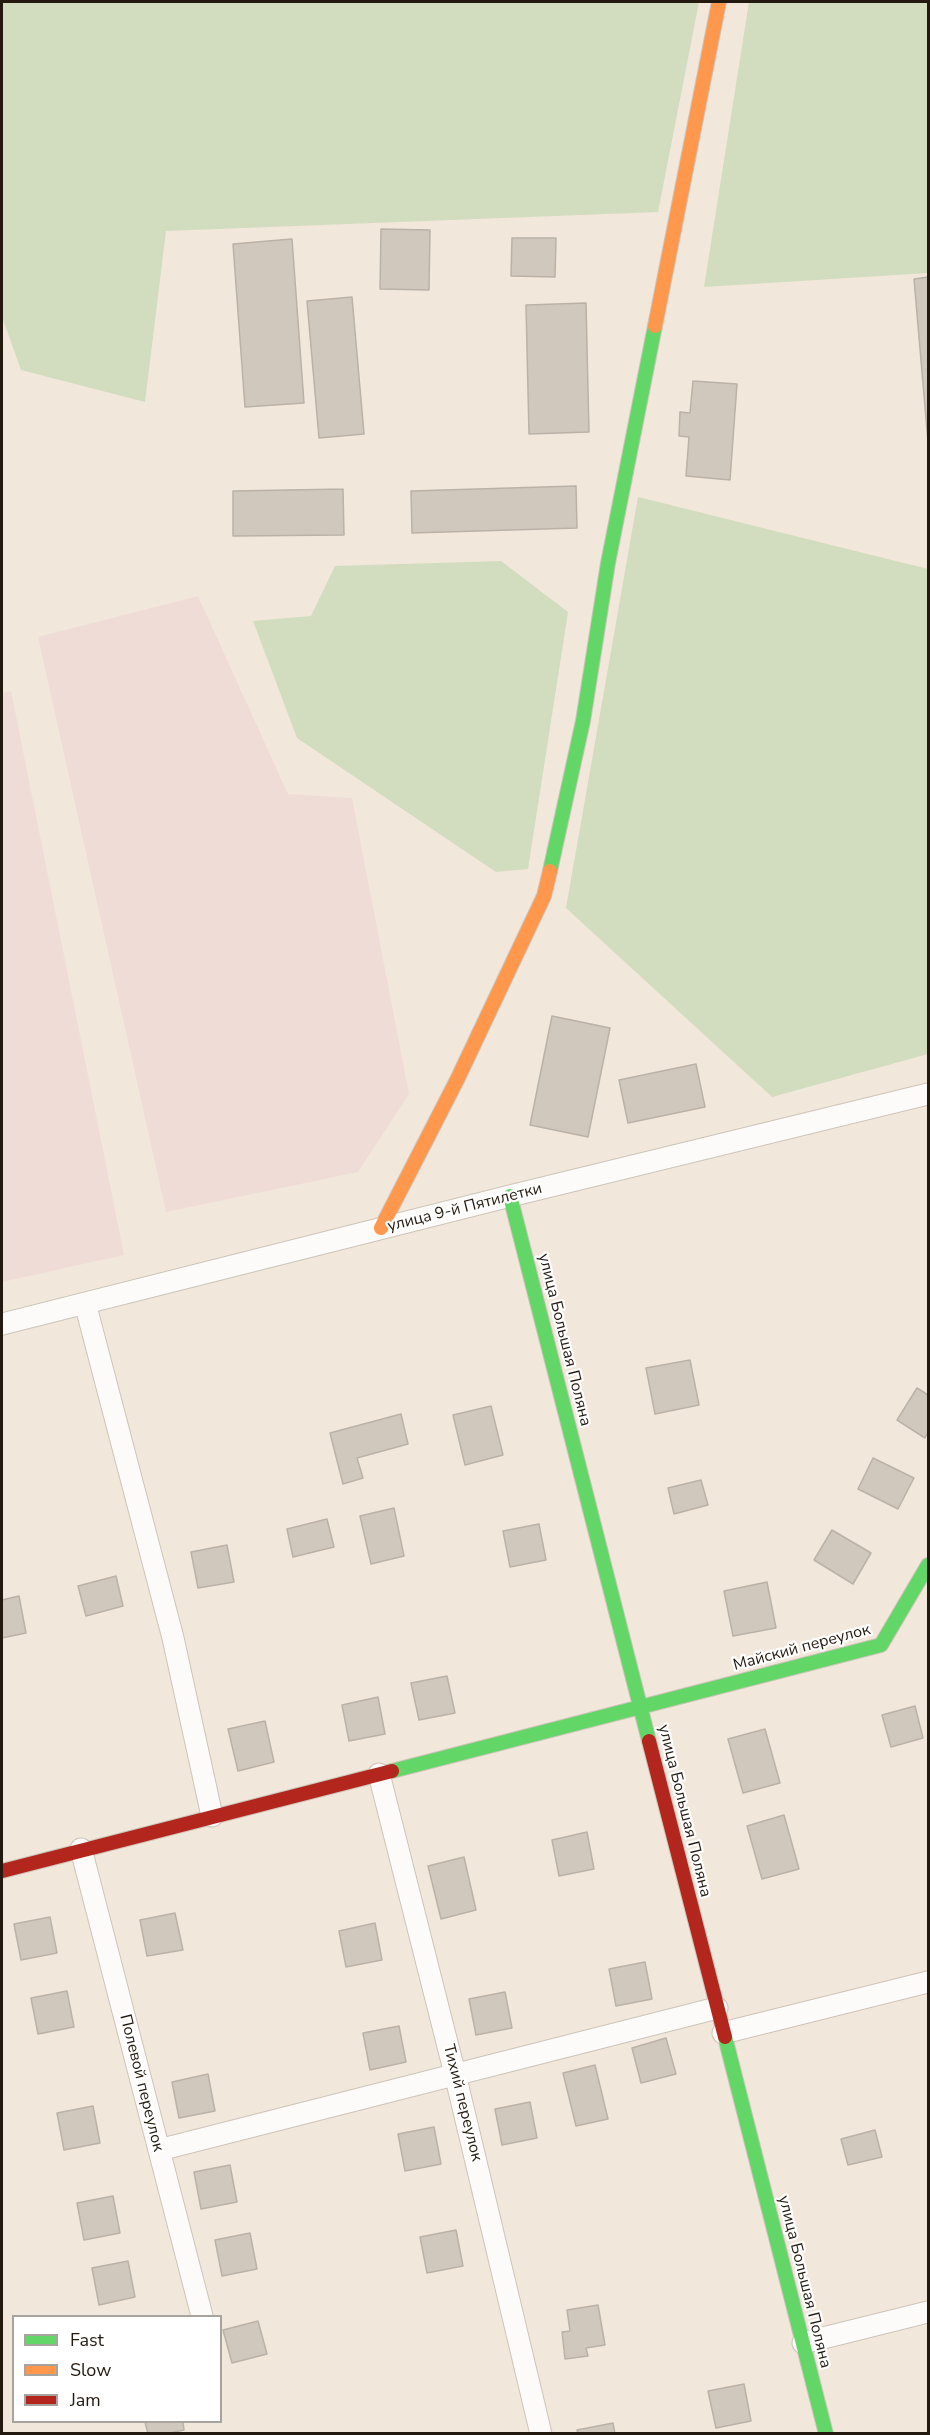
<!DOCTYPE html>
<meta charset="utf-8">
<style>
body{margin:0}
#map{position:relative;width:930px;height:2435px;overflow:hidden;background:#f2e7db;font-family:"Nunito Sans",sans-serif}
canvas{display:block}
.frame{position:absolute;inset:0;border:3px solid #23190f;pointer-events:none}
.legend{position:absolute;left:12px;top:2315px;width:210px;height:108px;box-sizing:border-box;background:#fff;border:2px solid #a7a39f;margin:0;padding:8px 10px;list-style:none;font-size:18px;color:#23190f}
.legend li{display:flex;align-items:center;gap:12px;height:30px}
.legend b{width:30px;border:2px solid #a7a39f}
</style>
<div id="map">
<canvas width="930" height="2435"></canvas>
<div class="frame"></div>
<ul class="legend">
<li><b style="height:8px;background:#63d668"></b>Fast</li>
<li><b style="height:8px;background:#ff974d"></b>Slow</li>
<li><b style="height:8px;background:#b3261e"></b>Jam</li>
</ul>
</div>
<script>
const c = document.querySelector('canvas').getContext('2d');
c.lineJoin = 'round';
function fillPath(path, color) {
  c.fillStyle = color;
  c.fill(path, 'evenodd');
}
function toPath(rows) {
  const path = new Path2D();
  for (const r of rows) {
    path.moveTo(r[0], r[1]);
    for (let i = 2; i < r.length; i += 2) path.lineTo(r[i], r[i + 1]);
  }
  return path;
}
function strokePath(path, color, width, dash) {
  c.strokeStyle = color;
  c.lineWidth = width;
  c.lineCap = dash ? 'butt' : 'round';
  c.setLineDash(dash || []);
  c.stroke(path);
}
function write(font, color, halo, rows, align = 'center') {
  c.font = font + ' "Nunito Sans",sans-serif';
  c.lineWidth = 4.5;
  c.setLineDash([]);
  c.textBaseline = 'middle';
  c.strokeStyle = halo;
  c.fillStyle = color;
  for (const [text, x, y, turn = 0] of rows) {
    c.save();
    c.translate(x, y);
    c.rotate((+turn || 0) * Math.PI / 180);
    c.textAlign = isNaN(turn) ? turn : align;
    if (halo) c.strokeText(text, 0, 0);
    c.fillText(text, 0, 0);
    c.restore();
  }
}
const industrial = toPath([
 [198,596,288,794,352,798,409,1094,358,1172,166,1212,38,637],
 [11,691,124,1255,2,1282,2,693]
]);
const green = toPath([
 [2,2,699,2,658,212,166,231,145,402,21,370,2,317],
 [749,2,928,2,928,273,704,287],
 [638,497,928,569,928,1054,772,1097,566,908],
 [501,561,568,612,528,869,496,872,297,738,253,621,311,616,335,566]
]);
const building = toPath([
 [381,229,430,230,429,290,380,289,381,229],
 [512,238,556,238,555,277,511,276,512,238],
 [292,239,304,403,245,407,233,244,292,239],
 [928,277,928,442,914,279,928,277],
 [352,297,364,434,319,438,307,301,352,297],
 [586,303,589,432,529,434,526,305,586,303],
 [693,381,737,384,730,480,686,476,689,437,679,436,680,412,690,413,693,381],
 [576,486,577,528,412,533,411,491,576,486],
 [343,489,344,535,233,536,233,491,343,489],
 [552,1016,610,1028,588,1137,530,1125,552,1016],
 [696,1064,705,1107,628,1123,619,1080,696,1064],
 [690,1360,699,1405,655,1414,646,1368,690,1360],
 [917,1388,928,1395,928,1432,925,1438,897,1420,917,1388],
 [491,1406,503,1455,465,1465,453,1415,491,1406],
 [401,1414,408,1444,357,1458,363,1478,343,1484,330,1433,401,1414],
 [873,1458,914,1478,898,1509,858,1489,873,1458],
 [701,1480,708,1505,674,1514,668,1488,701,1480],
 [394,1508,404,1556,371,1564,360,1516,394,1508],
 [327,1519,334,1547,293,1557,287,1529,327,1519],
 [539,1524,546,1560,510,1567,503,1531,539,1524],
 [832,1530,871,1553,853,1584,814,1560,832,1530],
 [227,1545,234,1582,198,1588,191,1552,227,1545],
 [116,1576,123,1606,86,1616,78,1586,116,1576],
 [767,1582,776,1628,733,1636,724,1591,767,1582],
 [19,1596,26,1633,2,1638,2,1600,19,1596],
 [447,1676,455,1713,419,1720,411,1683,447,1676],
 [378,1697,385,1734,349,1741,342,1705,378,1697],
 [915,1706,923,1738,891,1747,882,1715,915,1706],
 [265,1721,274,1762,238,1771,228,1729,265,1721],
 [765,1729,780,1783,743,1793,728,1739,765,1729],
 [784,1815,799,1869,762,1879,747,1826,784,1815],
 [587,1832,594,1869,559,1876,552,1840,587,1832],
 [464,1857,476,1910,441,1919,428,1866,464,1857],
 [175,1913,183,1950,147,1956,140,1920,175,1913],
 [50,1917,57,1953,21,1960,14,1924,50,1917],
 [375,1923,382,1960,346,1967,339,1931,375,1923],
 [645,1962,652,1999,616,2006,609,1969,645,1962],
 [67,1991,74,2027,38,2034,31,1998,67,1991],
 [505,1992,512,2028,476,2035,469,1999,505,1992],
 [399,2026,406,2062,370,2070,363,2033,399,2026],
 [666,2038,676,2074,641,2083,632,2048,666,2038],
 [595,2065,608,2119,576,2126,563,2073,595,2065],
 [208,2074,215,2111,179,2118,172,2082,208,2074],
 [530,2102,537,2138,502,2145,495,2109,530,2102],
 [93,2106,100,2143,64,2150,57,2113,93,2106],
 [434,2127,441,2164,405,2171,398,2134,434,2127],
 [875,2130,882,2157,848,2165,841,2139,875,2130],
 [230,2165,237,2202,201,2209,194,2172,230,2165],
 [113,2196,120,2233,84,2240,77,2203,113,2196],
 [456,2230,463,2266,427,2273,420,2237,456,2230],
 [250,2233,257,2269,222,2276,215,2240,250,2233],
 [128,2261,135,2297,99,2305,92,2268,128,2261],
 [598,2305,605,2345,586,2348,588,2356,565,2359,562,2332,570,2331,567,2310,598,2305],
 [258,2321,267,2354,232,2363,223,2330,258,2321],
 [744,2384,751,2421,716,2428,708,2391,744,2384],
 [145,2422,183,2422,184,2430,165,2434,148,2434,145,2422],
 [613,2423,615,2434,578,2434,577,2430,613,2423]
]);
const street = toPath([
 [85,1303,173,1638,212,1816],
 [2,1324,510,1196,928,1094],
 [379,1774,455,2074,541,2434],
 [81,1849,202,2316],
 [723,2033,928,1982],
 [159,2150,717,2008],
 [803,2343,928,2312]
]);
const fast = toPath([
 [550,871,583,721,608,563,655,326],
 [510,1196,649,1741],
 [392,1771,881,1645,928,1565],
 [725,2037,826,2434]
]);
const slow = toPath([
 [655,326,719,2],
 [381,1228,457,1080,544,896,550,871]
]);
const jam = toPath([
 [649,1741,725,2037],
 [2,1871,392,1771]
]);
const streetNames = [
 ["улица 9-й Пятилетки",465,1208,-14],
 ["улица Большая Поляна",564,1340,76],
 ["Майский переулок",802,1648,-15],
 ["улица Большая Поляна",684,1811,76],
 ["Полевой переулок",141,2083,76],
 ["Тихий переулок",462,2103,76],
 ["улица Большая Поляна",804,2282,76]
];
fillPath(industrial, '#f0dcd6');
fillPath(green, '#d2dcbe');
fillPath(building, '#d0c8bd');
strokePath(building, '#bbb2a7', 1.5);
strokePath(street, '#cdc4b9', 23);
strokePath(fast, '#cdc4b9', 16);
strokePath(slow, '#cdc4b9', 16);
strokePath(jam, '#cdc4b9', 16);
strokePath(street, '#fdfbfa', 21);
strokePath(fast, '#63d668', 14);
strokePath(slow, '#ff974d', 14);
strokePath(jam, '#b3261e', 14);
write('16px', '#23190f', '#fff', streetNames);
</script>
